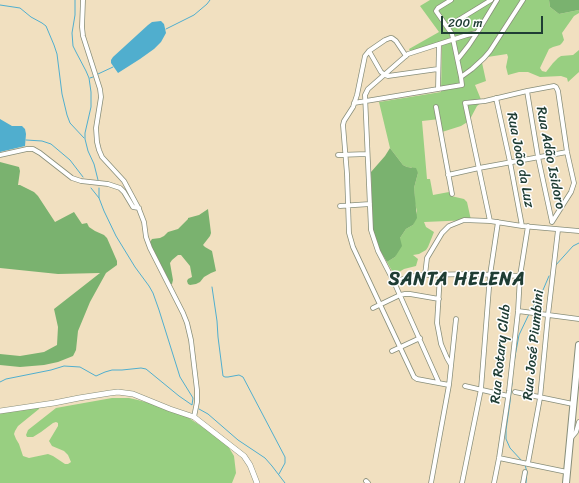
<!DOCTYPE html>
<meta charset="utf-8">
<style>
body{margin:0}
#map{position:relative;width:579px;height:483px;overflow:hidden;background:#f1e0c0;font-family:Sriracha,sans-serif}
canvas{display:block}
.scale{position:absolute;left:441px;top:16px;width:102px;height:18px;box-sizing:border-box;border:2px solid #1f3d34;border-top:0;padding-left:5px;font-size:12px;line-height:14px;white-space:nowrap;color:#1f3d34;-webkit-text-stroke:3px #fff;paint-order:stroke}
</style>
<div id="map">
<canvas width="579" height="483"></canvas>
<div class="scale">200 m</div>
</div>
<script>
const c = document.querySelector('canvas').getContext('2d');
c.lineJoin = 'round';
function fillPath(path, color) {
  c.fillStyle = color;
  c.fill(path, 'evenodd');
}
function toPath(rows) {
  const path = new Path2D();
  for (const r of rows) {
    path.moveTo(r[0], r[1]);
    for (let i = 2; i < r.length; i += 2) path.lineTo(r[i], r[i + 1]);
  }
  return path;
}
function strokePath(path, color, width, dash) {
  c.strokeStyle = color;
  c.lineWidth = width;
  c.lineCap = dash ? 'butt' : 'round';
  c.setLineDash(dash || []);
  c.stroke(path);
}
function write(font, color, halo, rows, align = 'center') {
  c.font = font + ' Sriracha,sans-serif';
  c.lineWidth = 3;
  c.setLineDash([]);
  c.textBaseline = 'middle';
  c.strokeStyle = halo;
  c.fillStyle = color;
  for (const [text, x, y, turn = 0] of rows) {
    c.save();
    c.translate(x, y);
    c.rotate((+turn || 0) * Math.PI / 180);
    c.textAlign = isNaN(turn) ? turn : align;
    if (halo) c.strokeText(text, 0, 0);
    c.fillText(text, 0, 0);
    c.restore();
  }
}
const green = toPath([
 [430,0,549,0,550,7,559,14,579,10,579,13,574,16,562,33,564,40,562,43,560,45,553,47,549,49,540,68,542,71,546,72,553,63,558,58,561,56,573,55,579,50,579,72,568,82,567,78,561,76,540,77,528,72,519,72,508,75,506,67,508,57,507,54,481,58,486,81,475,85,482,102,477,106,469,121,461,126,442,132,440,119,422,121,427,179,430,179,433,195,449,192,451,196,464,199,467,202,471,220,424,222,426,227,434,232,428,247,426,250,419,254,413,255,418,259,416,266,404,269,396,274,392,271,387,262,395,257,400,238,406,229,413,225,417,211,415,204,414,188,418,173,411,167,407,167,403,165,390,148,379,102,441,92,442,42,410,51,409,49,439,32,420,6],
 [112,398,129,398,138,400,178,411,215,435,228,446,234,456,236,473,232,483,0,483,0,411,39,406,39,409,18,426,15,431,14,434,16,439,19,444,23,456,29,458,48,454,53,456,65,464,68,464,71,462,68,455,64,451,52,446,49,441,58,426,58,423,56,422,53,423,41,432,33,437,27,437,26,435,28,430,56,408,67,406]
]);
const forest = toPath([
 [549,0,579,0,579,10,559,14,550,7],
 [390,148,403,165,407,167,416,168,418,173,414,188,417,218,413,225,406,229,400,238,402,246,395,257,387,262,378,247,373,229,372,205,371,172,385,156],
 [0,162,19,167,20,171,18,185,20,185,34,192,38,196,55,222,74,212,82,224,87,223,89,227,95,231,104,235,107,238,117,261,117,265,106,273,90,302,78,331,76,350,73,356,58,362,44,365,20,367,0,365,0,354,20,356,44,352,57,345,58,327,54,309,100,273,58,274,0,268],
 [208,209,211,233,210,236,203,245,205,247,212,251,216,271,211,273,204,277,200,282,196,284,190,285,188,284,187,281,188,279,192,277,190,266,181,255,178,255,172,260,170,263,173,280,172,284,170,284,158,267,150,242,152,239,160,238,164,236,168,232,178,229,188,219,188,218,199,215]
]);
const water = toPath([
 [161,21,164,24,166,33,161,42,154,49,140,59,118,73,111,63,111,60,113,57,148,25,152,22],
 [0,119,12,126,22,126,25,129,26,134,25,146,0,152]
]);
const stream = toPath([
 [75,0,75,15,72,33,73,46,76,52,86,71,89,78,91,92,91,107,85,133,85,139,88,151,94,164,98,180],
 [0,5,20,8,31,17,42,23,46,26,54,45,57,54,62,94,67,115,70,123,84,138],
 [166,29,194,15,207,4,210,0],
 [98,74,113,67],
 [90,78,93,77],
 [26,140,42,141,51,144,70,160,83,177],
 [91,188,99,198],
 [555,266,573,246,579,243],
 [212,287,217,321,218,337,223,376,225,377,228,377,239,375,243,377,285,457,285,463,279,474],
 [531,311,543,290,549,276],
 [514,362,519,335,529,314],
 [0,382,6,379,51,370,64,366,80,367,96,376,105,372,112,370,122,370,141,368,146,369,179,396,192,405,193,398,180,377,159,310,153,293,149,286,135,267,116,236,104,211,99,198,99,188],
 [512,383,510,402,506,430,506,439,510,448,522,461],
 [199,409,208,414,238,440,265,458,272,466,285,483],
 [525,465,527,472,526,483]
]);
const minor = toPath([
 [83,0,82,27,83,36,100,89,101,97,96,128,97,142,99,150,102,157,124,181,139,209,144,222,146,237,150,248,183,313,187,323,191,340,197,390,197,402,194,417],
 [451,0,438,8,436,11,452,34,461,77],
 [447,27,491,0],
 [477,33,497,0],
 [369,51,381,72,385,75,388,76,438,69],
 [406,56,396,41,392,38,390,38,385,40,369,51,365,56,357,95,353,107,344,121,343,125,347,174,349,233,353,247,414,377,417,379,449,385],
 [438,89,439,44],
 [527,91,538,157,552,222],
 [496,98,510,162,522,226],
 [354,103,462,85,461,77,472,69,484,58,490,51,523,0],
 [436,107,452,194],
 [0,155,27,149,33,149,40,153,72,178,81,181,108,184,120,188,124,192,133,207,139,208],
 [338,155,367,154],
 [448,175,479,168,567,152],
 [340,206,370,204],
 [490,221,465,103,485,101,527,91,554,86,556,87,558,91,567,152,574,183,571,192,552,222],
 [425,275,427,258,442,233,449,226,464,220,490,221,522,226,579,231],
 [440,275,437,323,441,344,447,358,451,365],
 [394,282,409,277,421,275,471,274,520,276],
 [373,308,400,295,405,294,410,294,439,299],
 [518,311,579,319],
 [392,351,420,338],
 [439,383,394,282,378,251,371,230,365,95,368,89,408,54,467,35,477,33,469,45,458,59],
 [465,386,508,396],
 [515,392,573,404],
 [571,438,576,432,579,422],
 [499,458,567,472],
 [528,463,540,398,548,315,558,230],
 [366,481,368,483],
 [431,483,449,385,456,319],
 [462,483,481,389,490,275,498,222],
 [494,483,499,458,509,391,518,311,520,276,528,226],
 [523,483,525,472]
]);
const tertiary = toPath([
 [0,411,54,403,79,398,110,393,118,392,133,394,170,409,194,417,244,456,250,465,257,483]
]);
const primary = toPath([
 [566,483,579,345]
]);
const streetNames = [
 ["Rua Adão Isidoro",550,158,79],
 ["Rua João da Luz",520,160,79],
 ["Rua José Piumbini",534,345,-84],
 ["Rua Rotary Club",501,354,-84]
];
const districtNames = [
 ["SANTA HELENA",457,280]
];
fillPath(green, '#98cf81');
fillPath(forest, '#7ab26f');
fillPath(water, '#50aece');
strokePath(stream, '#50aece', 1);
strokePath(minor, '#888e7a', 5.5);
strokePath(tertiary, '#888e7a', 6);
strokePath(primary, '#888e7a', 8);
strokePath(minor, '#fff', 4);
strokePath(tertiary, '#fff', 5);
strokePath(primary, '#fff', 6);
write('14px', '#1f3d34', '#fff', streetNames);
c.letterSpacing = '1px';
write('bold 18px', '#1f3d34', '#fff', districtNames);
c.letterSpacing = '0px';
</script>
